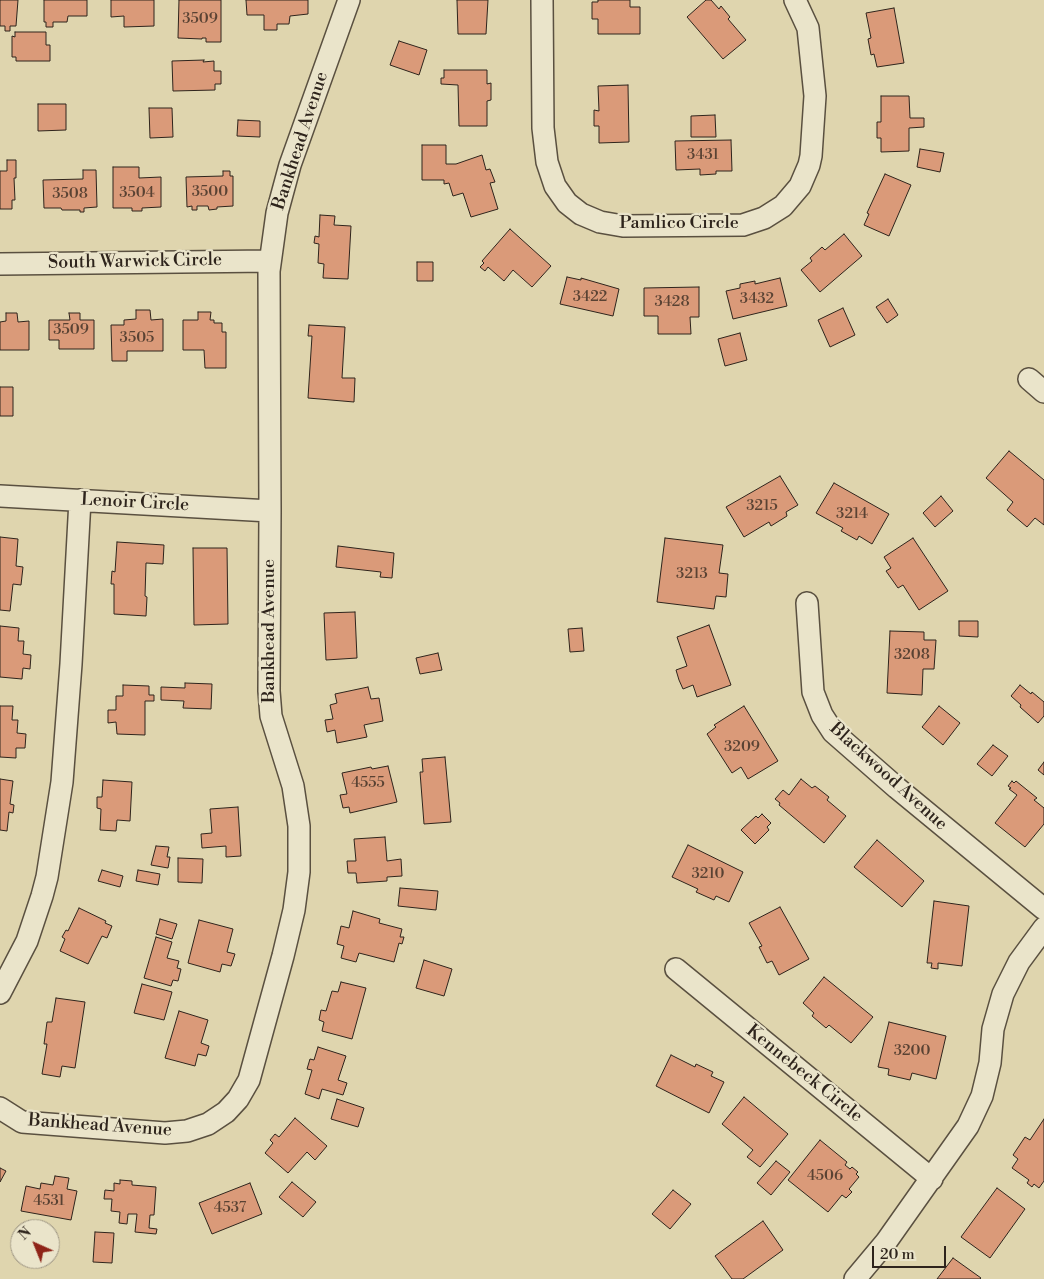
<!DOCTYPE html>
<style>
body{margin:0}
#map{position:relative;width:1044px;height:1279px;overflow:hidden;background:#dfd5ae;font-family:"Libre Bodoni",serif}
canvas{display:block}
.north{position:absolute;left:10px;top:1219px;width:50px;height:50px;box-sizing:border-box;background:#eae4ca;border:1px solid #9f9784;border-radius:50%;rotate:316deg;font-size:14px;font-weight:700;line-height:20px;text-align:center;color:#2e241c}
.north::after{content:'';display:block;margin:auto;width:18px;height:22px;background:#8f2418;clip-path:polygon(50% 0,100% 100%,50% 72%,0 100%)}
.scale{position:absolute;left:872px;top:1246px;width:74px;height:22px;box-sizing:border-box;border:2px solid #2e241c;border-top:0;padding-left:6px;font-size:15px;line-height:18px;white-space:nowrap;color:#2e241c;-webkit-text-stroke:4px #eae4ca;paint-order:stroke}
</style>
<div id="map">
<canvas width="1044" height="1279"></canvas>
<div class="north">N</div>
<div class="scale">20 m</div>
</div>
<script>
const c = document.querySelector('canvas').getContext('2d');
c.lineJoin = 'round';
function fillPath(path, color) {
  c.fillStyle = color;
  c.fill(path, 'evenodd');
}
function toPath(rows) {
  const path = new Path2D();
  for (const r of rows) {
    path.moveTo(r[0], r[1]);
    for (let i = 2; i < r.length; i += 2) path.lineTo(r[i], r[i + 1]);
  }
  return path;
}
function strokePath(path, color, width, dash) {
  c.strokeStyle = color;
  c.lineWidth = width;
  c.lineCap = dash ? 'butt' : 'round';
  c.setLineDash(dash || []);
  c.stroke(path);
}
function write(font, color, halo, rows, align = 'center') {
  c.font = font + ' "Libre Bodoni",serif';
  c.lineWidth = 4.5;
  c.setLineDash([]);
  c.textBaseline = 'middle';
  c.strokeStyle = halo;
  c.fillStyle = color;
  for (const [text, x, y, turn = 0] of rows) {
    c.save();
    c.translate(x, y);
    c.rotate((+turn || 0) * Math.PI / 180);
    c.textAlign = isNaN(turn) ? turn : align;
    if (halo) c.strokeText(text, 0, 0);
    c.fillText(text, 0, 0);
    c.restore();
  }
}
const building = toPath([
 [0,0,18,0,16,26,10,26,10,31,5,31,5,26,0,26,0,0],
 [44,0,87,0,87,16,68,16,67,22,53,22,53,27,46,27,46,22,44,22,44,0],
 [111,0,154,0,154,26,124,27,124,16,111,17,111,0],
 [179,0,221,0,221,42,206,42,206,38,202,38,202,39,178,38,179,0],
 [246,0,308,0,308,14,290,16,289,24,277,24,277,30,264,30,264,15,247,15,246,0],
 [457,0,488,0,486,34,458,34,457,0],
 [598,0,630,0,630,7,640,7,640,34,598,34,598,19,592,19,592,2,598,2,598,0],
 [706,0,711,0,719,9,721,6,730,17,728,19,746,40,723,59,687,17,706,0],
 [894,8,904,63,877,67,874,54,871,55,868,39,871,38,866,13,894,8],
 [15,32,46,32,46,45,50,45,50,61,16,61,16,57,12,57,12,36,15,37,15,32],
 [399,41,427,50,419,75,390,65,399,41],
 [204,60,203,62,214,61,214,71,221,71,221,84,215,84,215,90,173,91,172,61,204,60],
 [444,70,487,70,487,84,491,83,491,100,487,101,487,126,459,126,458,85,441,84,441,78,444,78,444,70],
 [628,85,629,142,599,143,599,126,594,126,594,110,599,111,598,86,628,85],
 [881,96,909,96,910,118,924,118,924,127,909,128,909,151,881,152,881,138,877,138,877,122,881,122,881,96],
 [38,104,66,104,66,130,38,131,38,104],
 [149,108,172,108,173,137,150,138,149,108],
 [715,115,716,137,691,137,691,116,715,115],
 [238,120,260,121,260,137,237,136,238,120],
 [731,140,732,171,716,171,716,174,700,175,700,169,676,170,675,141,731,140],
 [422,145,446,145,446,164,456,164,482,155,486,170,490,169,495,182,490,183,498,209,471,217,463,193,453,196,449,183,444,184,444,180,422,180,422,145],
 [920,149,944,153,940,172,917,167,920,149],
 [7,160,16,160,16,178,14,178,15,200,12,200,12,209,0,209,0,171,7,171,7,160],
 [113,167,139,167,139,178,161,177,161,207,142,208,142,211,132,211,132,208,113,208,113,167],
 [83,170,96,170,97,207,84,208,84,212,80,212,80,210,62,210,61,208,44,208,43,180,83,179,83,170],
 [223,171,230,171,230,176,233,176,233,206,217,207,217,209,209,210,208,206,197,206,197,210,192,210,192,206,187,207,186,177,223,176,223,171],
 [885,174,911,185,889,236,864,225,869,214,867,213,885,174],
 [320,215,335,216,334,225,351,226,348,279,323,278,324,264,318,263,319,244,314,243,315,236,319,237,320,215],
 [510,229,551,266,532,287,513,270,504,281,488,267,485,271,480,267,484,263,482,261,510,229],
 [844,234,862,256,820,292,801,270,812,261,810,258,822,247,825,250,844,234],
 [417,262,433,262,433,281,417,281,417,262],
 [567,277,581,280,581,278,619,289,613,316,560,304,567,277],
 [780,278,787,306,733,319,726,291,740,288,740,284,755,281,755,284,780,278],
 [699,287,699,317,690,317,691,334,658,334,658,316,644,316,644,288,699,287],
 [888,299,898,315,887,323,876,307,888,299],
 [843,308,855,335,830,347,818,320,843,308],
 [136,310,150,310,151,320,163,319,163,351,127,351,127,361,112,361,111,325,124,325,124,320,136,319,136,310],
 [198,312,211,312,210,320,214,320,214,323,222,323,222,332,226,332,226,368,205,368,204,350,183,350,183,320,198,320,198,312],
 [6,313,17,313,18,322,29,321,29,350,0,350,0,322,6,321,6,313],
 [69,313,80,313,80,320,94,320,94,349,59,349,59,340,49,340,49,320,70,320,69,313],
 [309,325,345,327,342,378,355,378,354,402,308,398,312,336,308,336,309,325],
 [740,333,747,360,725,366,718,339,740,333],
 [0,387,13,387,13,416,0,416,0,387],
 [1009,451,1044,480,1044,525,1035,518,1027,527,1007,510,1013,502,986,478,1009,451],
 [780,476,798,505,786,512,787,516,771,526,769,522,744,537,726,507,780,476],
 [834,483,889,514,872,544,859,536,857,540,841,531,843,528,816,513,834,483],
 [941,496,953,511,935,527,923,513,941,496],
 [0,537,18,539,16,566,23,567,21,585,13,584,10,611,0,610,0,537],
 [665,538,723,545,719,573,728,574,726,597,716,596,714,609,657,602,665,538],
 [913,538,948,591,919,610,903,585,898,588,886,571,891,568,884,557,913,538],
 [117,542,164,545,163,564,146,563,145,596,147,597,146,616,114,614,114,584,111,584,112,571,115,572,117,542],
 [338,546,394,553,392,578,380,577,381,572,336,567,338,546],
 [193,548,227,548,228,624,194,625,193,548],
 [355,612,357,658,326,660,324,613,355,612],
 [959,621,978,621,978,637,959,636,959,621],
 [709,625,731,685,697,697,693,685,683,689,679,680,676,670,687,666,677,637,709,625],
 [0,626,19,628,18,641,24,641,23,654,31,655,30,669,23,668,22,679,0,677,0,626],
 [582,628,584,651,570,652,568,629,582,628],
 [890,631,924,632,924,640,936,640,934,669,923,669,922,695,887,693,890,631],
 [438,653,442,670,420,674,416,658,438,653],
 [185,683,212,684,211,709,183,708,184,701,161,700,161,687,185,688,185,683],
 [123,685,149,686,149,695,154,695,154,701,145,701,145,735,117,734,116,722,108,723,108,710,116,710,116,696,123,696,123,685],
 [1020,685,1031,694,1032,692,1044,702,1044,716,1038,723,1020,707,1021,705,1011,696,1020,685],
 [368,687,371,699,379,698,383,721,364,725,367,737,337,743,335,730,327,732,325,720,333,719,330,705,337,703,335,694,368,687],
 [0,706,13,706,12,720,18,720,17,733,26,734,25,748,16,748,16,758,0,757,0,706],
 [744,706,778,761,748,779,741,767,732,773,707,734,716,727,714,725,744,706],
 [939,706,960,723,943,745,922,727,939,706],
 [993,745,1008,756,992,776,977,764,993,745],
 [445,757,451,822,424,824,420,772,423,772,422,759,445,757],
 [1044,762,1044,775,1038,770,1044,762],
 [388,766,397,802,350,813,349,807,343,808,340,795,347,794,342,773,371,767,372,769,388,766],
 [0,779,13,781,10,804,14,805,13,813,9,812,7,831,0,830,0,779],
 [801,779,812,788,815,786,829,797,827,800,846,816,824,843,779,805,780,803,775,799,783,790,789,795,801,779],
 [103,780,132,782,130,821,117,820,116,831,100,830,101,809,97,808,97,797,102,797,103,780],
 [1012,781,1014,783,1016,781,1037,798,1034,800,1044,808,1044,824,1025,847,995,823,1017,795,1009,789,1011,788,1008,786,1012,781],
 [238,807,241,856,226,857,226,846,202,848,201,834,212,833,210,809,238,807],
 [762,814,771,823,767,827,769,830,755,844,741,830,756,816,758,818,762,814],
 [385,837,387,861,401,859,402,876,387,877,387,881,357,883,356,873,348,873,347,861,356,861,354,839,385,837],
 [877,840,924,881,902,907,854,867,877,840],
 [688,845,743,872,729,902,716,896,714,900,696,892,698,889,672,877,688,845],
 [156,846,169,847,167,857,170,857,168,868,151,865,156,846],
 [178,858,203,859,202,883,178,882,178,858],
 [102,870,123,876,120,887,98,881,102,870],
 [138,870,160,874,158,885,136,881,138,870],
 [400,888,438,891,436,910,398,906,400,888],
 [934,901,969,906,962,966,938,963,938,969,931,968,932,963,927,963,934,901],
 [780,907,809,959,779,975,772,961,767,963,759,947,762,946,749,923,780,907],
 [79,908,106,921,105,923,112,926,107,938,102,936,88,964,60,951,65,939,62,937,66,930,68,931,79,908],
 [353,911,380,919,379,923,402,929,400,937,404,937,402,944,399,943,394,962,359,953,356,962,341,958,344,946,337,944,341,926,349,928,353,911],
 [160,919,177,924,172,939,156,934,160,919],
 [199,920,233,929,227,952,235,954,231,966,222,964,220,972,188,963,199,920],
 [156,937,172,942,167,958,179,961,177,968,181,969,178,981,173,980,171,986,144,978,156,937],
 [424,960,452,969,444,996,416,988,424,960],
 [824,977,873,1017,851,1043,829,1025,826,1028,812,1016,814,1013,803,1003,824,977],
 [341,982,366,988,352,1039,322,1031,324,1022,319,1020,321,1010,326,1011,332,991,338,992,341,982],
 [142,984,172,992,164,1020,134,1013,142,984],
 [56,998,85,1002,75,1068,62,1066,60,1077,42,1074,47,1044,44,1044,47,1022,52,1022,56,998],
 [179,1011,208,1020,201,1043,209,1046,206,1056,198,1054,195,1066,165,1058,179,1011],
 [889,1022,946,1036,936,1079,912,1073,910,1080,888,1075,889,1069,878,1067,889,1022],
 [318,1047,346,1056,338,1080,347,1083,343,1095,322,1089,319,1099,305,1094,312,1070,307,1069,310,1059,314,1060,318,1047],
 [671,1055,695,1067,696,1064,713,1072,711,1076,724,1082,709,1113,656,1086,671,1055],
 [744,1097,788,1134,760,1167,747,1157,753,1150,722,1124,744,1097],
 [337,1099,364,1108,358,1127,331,1119,337,1099],
 [295,1118,327,1146,315,1160,307,1152,288,1173,265,1153,273,1143,270,1140,275,1134,279,1137,295,1118],
 [1044,1119,1044,1181,1039,1188,1034,1184,1032,1187,1027,1183,1029,1180,1012,1168,1018,1159,1013,1155,1025,1137,1030,1140,1044,1119],
 [820,1140,847,1162,845,1165,850,1169,852,1167,858,1172,856,1174,859,1177,849,1189,852,1192,846,1198,842,1195,828,1212,788,1180,820,1140],
 [776,1161,790,1172,771,1195,757,1183,776,1161],
 [0,1168,6,1171,0,1182,0,1168],
 [55,1176,69,1178,67,1189,77,1191,71,1220,21,1211,26,1186,40,1189,41,1183,53,1185,55,1176],
 [120,1180,132,1181,132,1185,156,1187,154,1215,150,1215,149,1228,157,1229,156,1234,135,1232,137,1214,128,1214,127,1224,119,1223,120,1212,111,1211,112,1199,104,1199,105,1190,114,1191,114,1183,120,1184,120,1180],
 [292,1182,316,1202,303,1217,279,1197,292,1182],
 [250,1183,262,1214,212,1234,199,1203,250,1183],
 [997,1188,1025,1209,990,1258,961,1237,997,1188],
 [673,1190,691,1204,670,1229,652,1214,673,1190],
 [763,1221,783,1250,743,1279,732,1279,715,1256,763,1221],
 [95,1232,114,1233,112,1263,93,1262,95,1232],
 [953,1258,981,1278,980,1279,937,1279,953,1258]
]);
const street = toPath([
 [542,0,543,128,547,162,555,186,567,203,581,214,600,222,623,226,743,225,764,218,783,206,800,186,809,165,811,156,815,96,808,28,795,0],
 [0,264,270,261],
 [1029,379,1044,392],
 [0,496,270,511],
 [807,603,813,692,822,715,833,732,897,788,1044,909],
 [676,969,932,1179],
 [0,993,27,941,42,896,47,877,62,782,71,664,80,500],
 [0,1108,22,1122,165,1133,187,1131,208,1124,226,1112,238,1099,249,1080,283,956,294,910,299,872,299,826,293,786,271,716,269,691,270,511,269,271,277,213,290,165,349,0],
 [855,1279,886,1242,968,1126,982,1096,990,1063,993,1029,1003,994,1019,962,1044,928]
]);
const numberNames = [
 ["3509",200,19],
 ["3431",703,155],
 ["3500",210,192],
 ["3504",137,193],
 ["3508",70,194],
 ["3422",590,297],
 ["3432",757,299],
 ["3428",672,302],
 ["3509",71,330],
 ["3505",137,338],
 ["3215",762,506],
 ["3214",852,514],
 ["3213",692,574],
 ["3208",912,655],
 ["3209",742,747],
 ["4555",368,783],
 ["3210",708,874],
 ["3200",912,1051],
 ["4506",825,1176],
 ["4531",49,1201],
 ["4537",230,1208]
];
const streetNames = [
 ["Bankhead Avenue",301,141,-72],
 ["Pamlico Circle",679,224],
 ["South Warwick Circle",135,262,-1],
 ["Lenoir Circle",135,503,3],
 ["Bankhead Avenue",270,631,-90],
 ["Blackwood Avenue",888,777,42],
 ["Kennebeck Circle",804,1074,39],
 ["Bankhead Avenue",100,1126,4]
];
fillPath(building, '#da9a79');
strokePath(building, '#2e241c', 1);
strokePath(street, '#5a5040', 24);
strokePath(street, '#eae4ca', 21);
write('15px', '#594233', null, numberNames);
write('18px', '#2e241c', '#eae4ca', streetNames);
</script>
